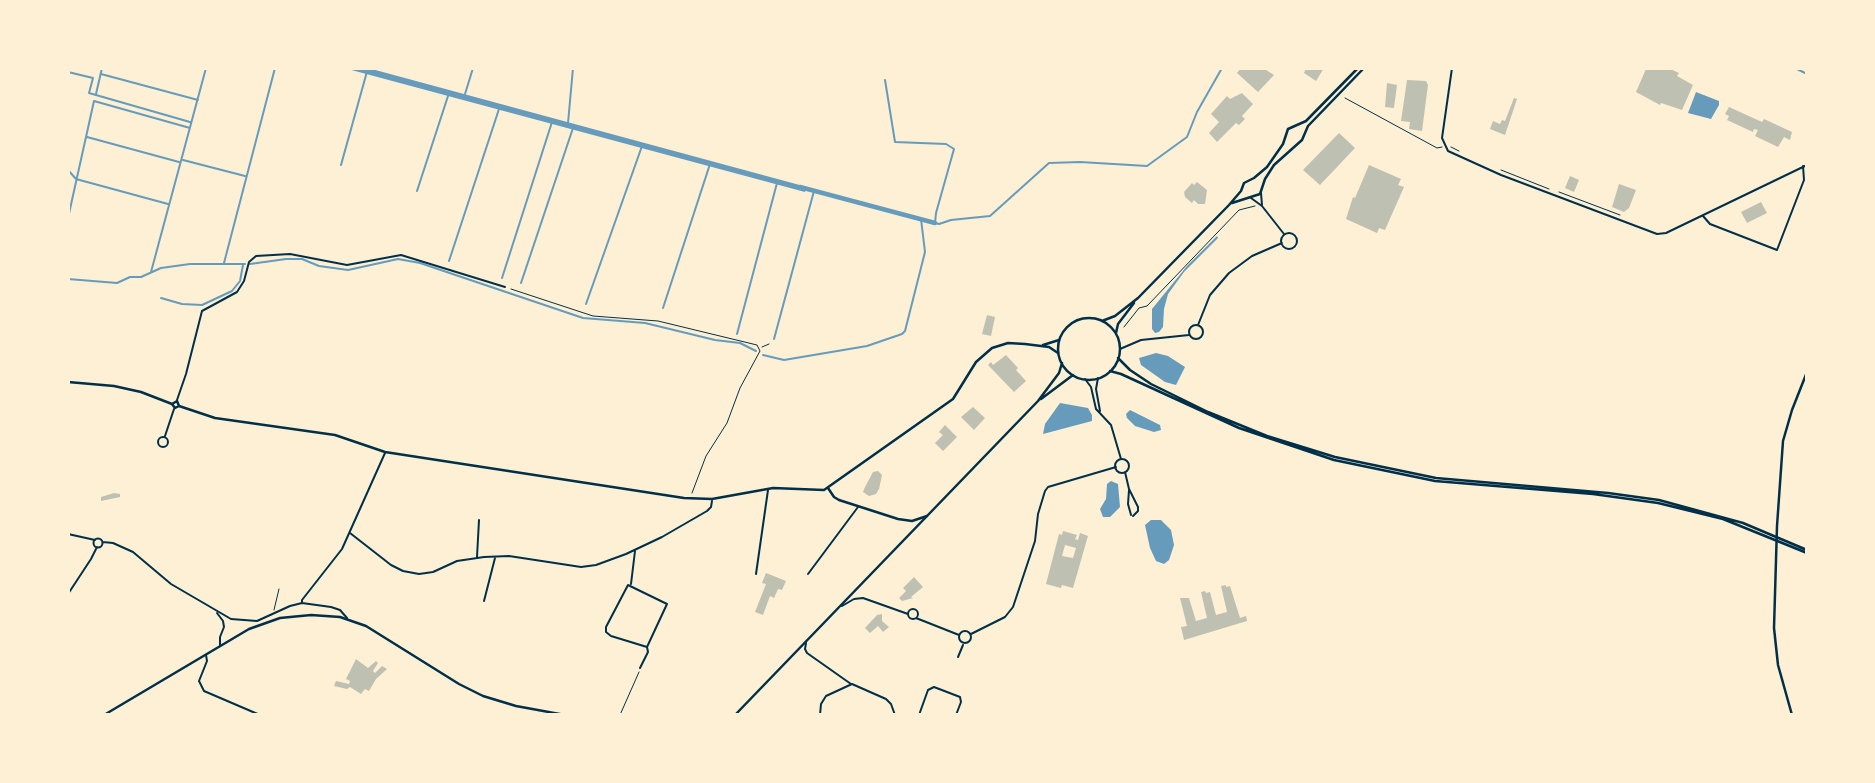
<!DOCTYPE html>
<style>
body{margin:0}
#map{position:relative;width:1875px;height:783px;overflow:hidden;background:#fdf0d5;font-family:Ubuntu,sans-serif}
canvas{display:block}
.frame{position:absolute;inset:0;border:70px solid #fdf0d5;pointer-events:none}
</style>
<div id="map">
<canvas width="1875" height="783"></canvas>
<div class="frame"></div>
</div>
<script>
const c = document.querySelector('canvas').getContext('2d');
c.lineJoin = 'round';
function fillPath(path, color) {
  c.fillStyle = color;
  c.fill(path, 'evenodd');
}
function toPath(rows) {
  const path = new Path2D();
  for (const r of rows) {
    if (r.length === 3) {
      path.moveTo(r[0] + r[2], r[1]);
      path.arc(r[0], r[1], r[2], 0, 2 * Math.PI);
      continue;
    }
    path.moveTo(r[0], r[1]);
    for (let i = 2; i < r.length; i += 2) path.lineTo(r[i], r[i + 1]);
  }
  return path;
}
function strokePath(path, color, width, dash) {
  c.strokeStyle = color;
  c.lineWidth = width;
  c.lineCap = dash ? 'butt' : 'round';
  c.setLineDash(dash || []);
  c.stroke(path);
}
const water = toPath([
 [344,68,368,68,807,187,805,192],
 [1696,92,1719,101,1719,105,1711,119,1688,113],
 [1217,236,1218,238,1184,272,1168,294,1164,309,1163,327,1159,332,1155,333,1152,329,1152,309,1187,266],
 [1156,353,1168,356,1185,367,1176,385,1165,382,1141,365,1139,358],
 [1060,403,1088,408,1092,415,1092,421,1043,434,1045,424],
 [1130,410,1160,425,1161,430,1154,432,1135,426,1127,418,1126,414],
 [1111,481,1118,484,1120,507,1110,517,1103,517,1100,509,1106,499,1107,484],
 [1151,520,1161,520,1171,530,1174,545,1169,560,1164,564,1156,561,1150,548,1145,525]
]);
const stream = toPath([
 [1795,68,1807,74],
 [68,72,93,78,89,93,190,122],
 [101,74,198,100],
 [885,80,895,142,946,144,954,149,936,213,935,223,939,224,951,220,990,216,1049,163,1080,162,1147,166,1187,137,1197,112,1222,68],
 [96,94,102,68],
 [465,94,473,68],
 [568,123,573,68],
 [87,137,179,162],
 [183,160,245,176],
 [341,165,368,68],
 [68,170,76,179,168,204],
 [417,191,448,96],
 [68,218,94,101,190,128],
 [449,261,499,109],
 [224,263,275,68],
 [250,264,286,259,302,259,319,266,348,270,398,259,420,263,583,318,645,323,715,340,740,343,756,351],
 [151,272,206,68],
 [502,278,552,122],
 [68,279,117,283,130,277,141,277,161,268,190,264,245,264],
 [521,283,573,128],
 [161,298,182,304,202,305,232,291,240,281,243,265],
 [586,304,642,146],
 [663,308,710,164],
 [737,334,777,183],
 [774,339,814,191],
 [763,355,784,360,867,346,902,334,905,331,925,252,921,219]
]);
const canal = toPath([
 [800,187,935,223]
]);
const building = toPath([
 [1241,68,1263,68,1274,75,1258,92,1237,73],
 [1306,68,1324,68,1316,81,1304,73],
 [1668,68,1679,73,1677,76,1693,85,1682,110,1661,103,1660,105,1636,92,1646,69],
 [1407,80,1426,81,1428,85,1422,131,1409,129,1410,122,1401,121],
 [1387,83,1397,85,1394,108,1385,107],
 [1242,93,1253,104,1242,116,1245,119,1239,125,1236,123,1217,142,1209,133,1219,122,1211,114,1227,96,1230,99],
 [1514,98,1517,99,1505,135,1490,129,1493,121,1500,124,1502,120,1505,121],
 [1729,107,1762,122,1764,119,1792,132,1790,140,1784,137,1778,147,1755,136,1758,130,1754,129,1753,132,1727,120,1729,116,1725,114],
 [1339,133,1355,148,1320,185,1303,170],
 [1369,165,1401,179,1398,185,1404,187,1385,230,1379,228,1377,233,1346,219,1353,197,1355,198],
 [1570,176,1579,180,1574,192,1565,188],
 [1197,182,1207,190,1205,204,1198,204,1194,200,1192,203,1185,197,1184,192,1192,183,1194,185],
 [1619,184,1636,190,1629,208,1624,212,1612,207],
 [1761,202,1767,213,1747,223,1741,212],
 [987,315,995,317,991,336,982,334],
 [1006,355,1018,368,1016,370,1026,381,1014,392,988,365,991,362,993,365],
 [973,407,985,418,974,430,961,417],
 [945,425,957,437,943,451,935,443,943,435,939,432],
 [878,471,882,475,879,489,876,494,869,496,863,492,865,487,873,472],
 [114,493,120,494,120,497,101,501,101,497],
 [1063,531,1077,535,1075,539,1078,540,1080,533,1088,536,1073,588,1062,585,1061,588,1046,584,1059,534,1062,535],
 [1065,545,1076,548,1073,558,1062,556],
 [766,573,786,581,782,590,778,589,774,598,770,596,763,615,755,612,766,584,762,583],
 [914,577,923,587,911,597,913,598,902,601,899,598,906,591,903,588],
 [1226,585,1226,587,1230,586,1240,618,1246,616,1247,621,1184,640,1181,627,1187,626,1180,598,1189,598,1196,621,1207,618,1201,592,1205,591,1206,593,1210,592,1216,615,1227,612,1221,586],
 [882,614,882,621,889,627,883,632,878,626,870,633,865,628,877,615],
 [356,659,368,668,376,661,378,663,373,671,375,673,382,666,387,669,376,679,369,691,365,689,361,694,350,687,347,689,334,686,336,681,349,684,350,681,346,679]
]);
const path = toPath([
 [1345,98,1437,148,1442,147],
 [1451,147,1459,151],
 [1501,170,1549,189],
 [1559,192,1620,215],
 [511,289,593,316,658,321,757,345,760,351,740,388,727,423,706,456,692,493],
 [1124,327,1139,308,1147,306,1239,210,1255,206],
 [762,347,769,344],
 [620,715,639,672]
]);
const service = toPath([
 [274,610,279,589]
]);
const minor = toPath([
 [1452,68,1442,138,1448,151,1501,175,1657,234,1666,233,1807,165],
 [1261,193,1262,205],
 [1251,198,1262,206,1284,234],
 [1703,216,1710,224,1777,250,1804,180,1803,166],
 [1289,241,8],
 [1196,332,7],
 [1198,325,1210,295,1229,273,1252,256,1282,243],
 [1120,349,1141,340,1189,335],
 [1098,378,1096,389,1100,411],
 [1085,379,1091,387,1096,409,1111,425,1121,459],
 [177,400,186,374,202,311,237,292,244,281,249,262,256,256,290,254,347,265,401,255,505,287],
 [165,436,174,409],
 [163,442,5],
 [1122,466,7],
 [1125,472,1129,489,1138,507,1138,511,1133,516],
 [1129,490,1128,504,1131,515],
 [350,533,391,565,403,571,419,574,433,572,457,561,484,557,509,556,581,567,596,565,626,554,662,537,707,511,711,507,712,501],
 [68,534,95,540],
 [98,543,4.5],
 [103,542,113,543,133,552,171,584,231,619,257,621,290,606,302,603,331,607,340,610,347,618],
 [477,557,479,520],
 [756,574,768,490],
 [808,574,858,507],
 [631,584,635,551],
 [628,585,667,604,647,647,611,636,606,632,606,627,628,585],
 [68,594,91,559,97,547],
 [484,601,495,558],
 [302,603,302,600,342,549,385,453],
 [842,606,854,599,863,598,908,614],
 [913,614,5],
 [217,613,223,621,224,627,220,637,220,646],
 [916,618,959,635],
 [965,637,6],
 [971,634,1005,617,1013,607,1035,541,1038,514,1045,491,1048,487,1116,467],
 [806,643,805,649,807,653,851,684],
 [206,655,207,661,199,681,204,691,260,715],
 [958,657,963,645],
 [640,668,648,652,647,647],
 [820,715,821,704,826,696,852,684,886,699,891,704,895,715],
 [919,715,928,690,934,687,960,697,961,702,956,715]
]);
const tertiary = toPath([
 [1043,345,1059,340],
 [68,382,114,386,141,392,172,404],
 [177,401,179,406,175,408,172,404,177,401],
 [179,406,215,418,335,435,385,452,684,498,712,499,773,488,824,490,953,399,976,362,992,348,1008,343,1025,344,1049,347,1058,353],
 [828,488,834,497,839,500,898,519,912,521,927,516],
 [1792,715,1778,665,1774,628,1777,526,1783,441,1792,410,1807,372]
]);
const secondary = toPath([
 [104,715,249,629,280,618,311,615,340,617,366,626,459,684,483,696,516,706,565,715]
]);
const primary = toPath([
 [1232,203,1260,194,1265,179,1274,165,1302,140,1308,126,1364,68],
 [1089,349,31],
 [1102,321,1115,316,1138,298,1229,205,1241,191,1244,183,1254,178,1267,167,1283,144,1288,129,1306,121,1358,68],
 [1116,333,1118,324,1134,303],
 [1118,358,1130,370,1151,384,1208,412,1267,436,1335,457,1436,478,1608,493,1659,500,1743,523,1807,550],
 [1110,371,1121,374,1239,428,1334,460,1435,481,1593,494,1658,503,1723,519,1807,553],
 [1041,399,1073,375],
 [735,715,1038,401,1059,373,1062,363]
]);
fillPath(water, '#669bbc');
strokePath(stream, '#669bbc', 2);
strokePath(canal, '#669bbc', 4.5);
fillPath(building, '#bec0b2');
strokePath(path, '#003049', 1);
strokePath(service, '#003049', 1);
strokePath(minor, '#003049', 2);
strokePath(tertiary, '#003049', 2.5);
strokePath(secondary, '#003049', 2.5);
strokePath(primary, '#003049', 2.5);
</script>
